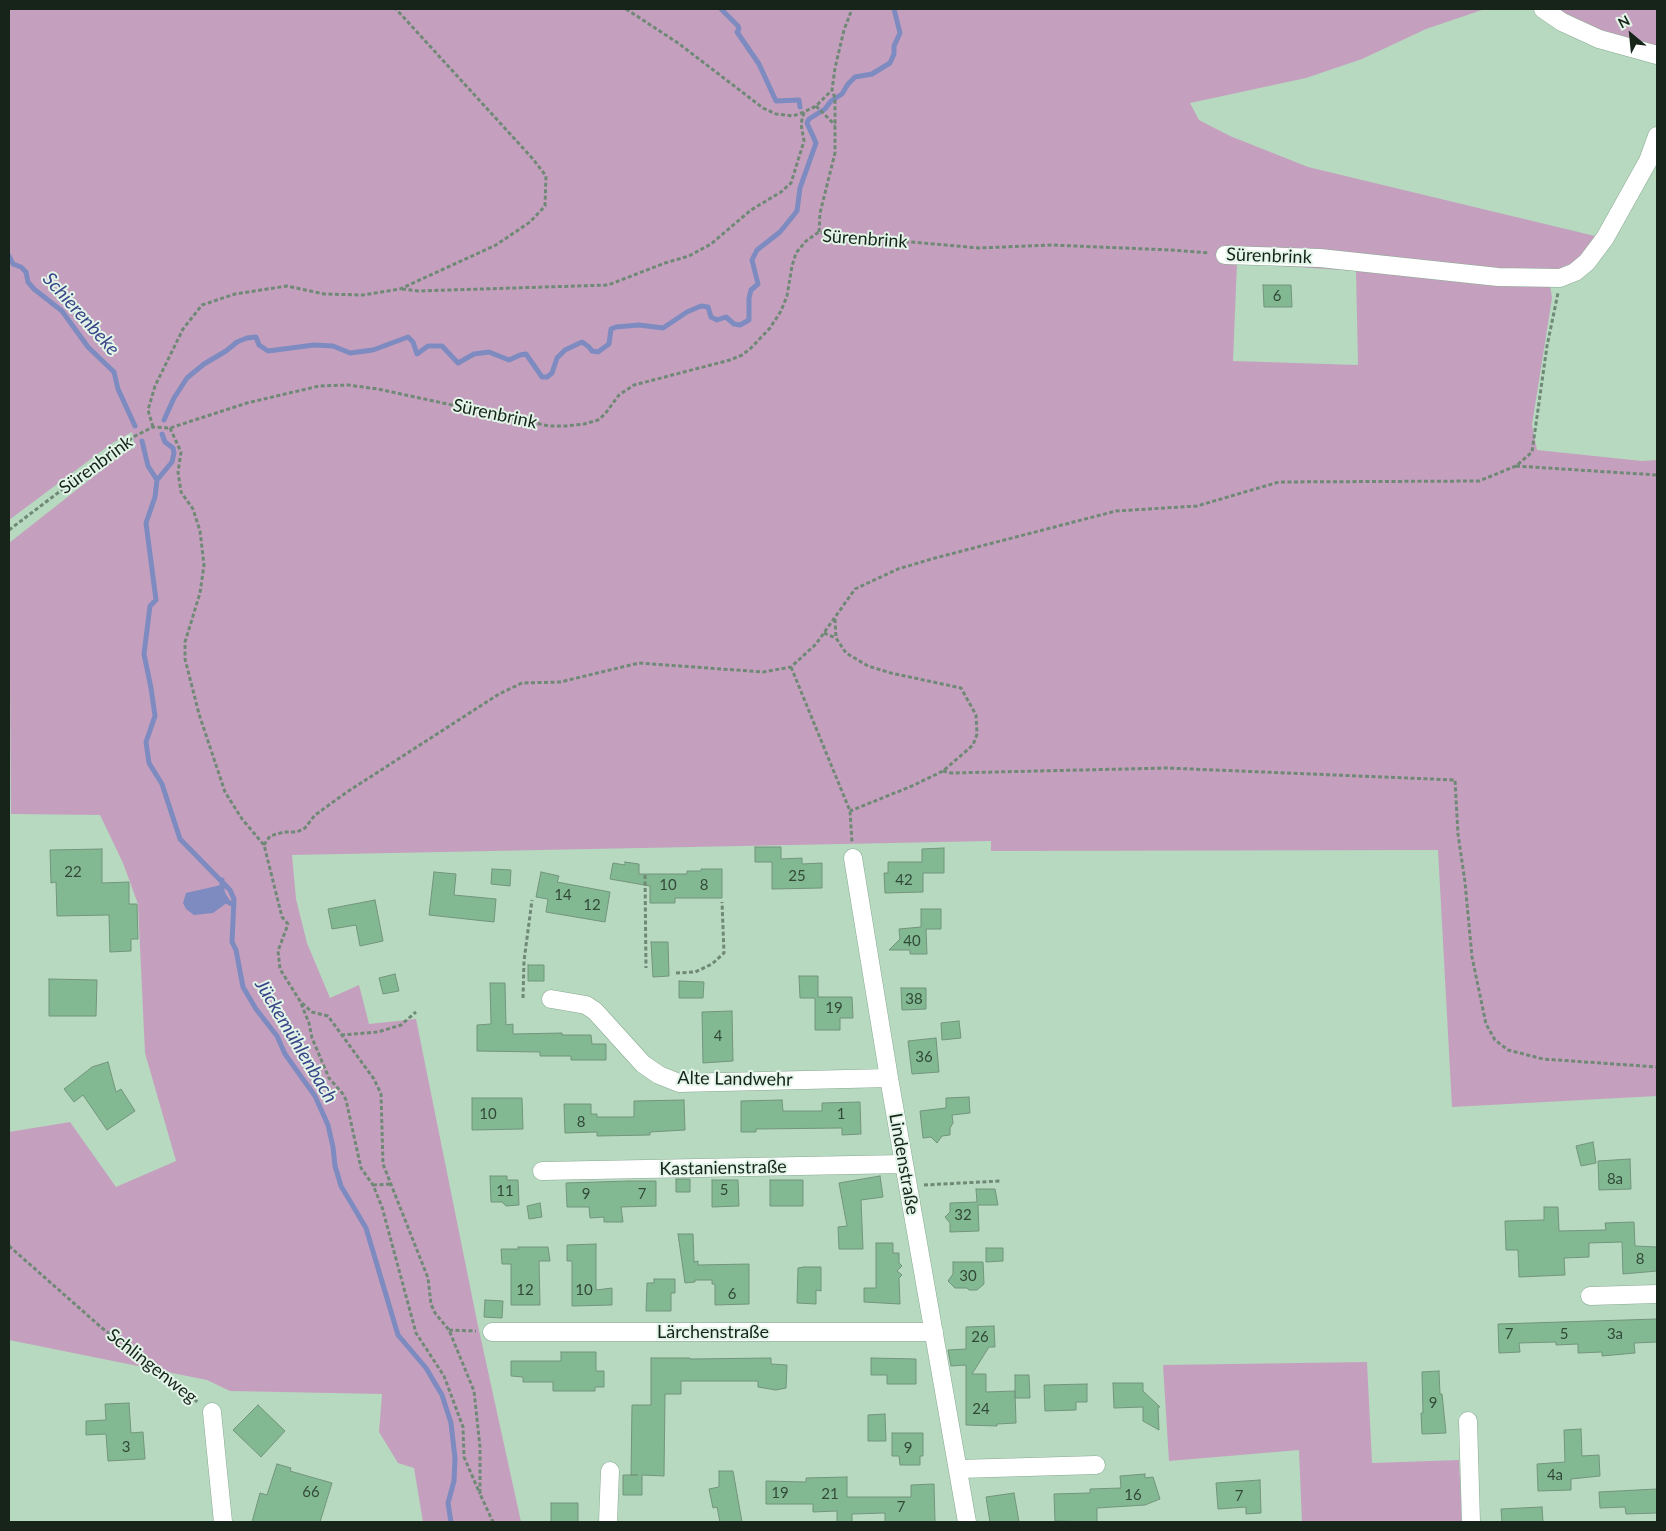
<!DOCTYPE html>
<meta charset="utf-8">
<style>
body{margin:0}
#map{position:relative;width:1666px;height:1531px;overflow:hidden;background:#b6d9c0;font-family:Lato,sans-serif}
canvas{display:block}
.frame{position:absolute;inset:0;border:10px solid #17241a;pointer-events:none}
.north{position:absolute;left:1606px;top:10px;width:50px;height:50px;-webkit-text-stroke:4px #e3f5e8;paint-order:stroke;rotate:332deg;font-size:14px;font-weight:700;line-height:20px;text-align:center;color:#17241a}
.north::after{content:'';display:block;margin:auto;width:18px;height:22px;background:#17241a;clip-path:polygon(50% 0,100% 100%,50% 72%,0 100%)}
</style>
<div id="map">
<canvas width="1666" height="1531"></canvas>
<div class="frame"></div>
<div class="north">N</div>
</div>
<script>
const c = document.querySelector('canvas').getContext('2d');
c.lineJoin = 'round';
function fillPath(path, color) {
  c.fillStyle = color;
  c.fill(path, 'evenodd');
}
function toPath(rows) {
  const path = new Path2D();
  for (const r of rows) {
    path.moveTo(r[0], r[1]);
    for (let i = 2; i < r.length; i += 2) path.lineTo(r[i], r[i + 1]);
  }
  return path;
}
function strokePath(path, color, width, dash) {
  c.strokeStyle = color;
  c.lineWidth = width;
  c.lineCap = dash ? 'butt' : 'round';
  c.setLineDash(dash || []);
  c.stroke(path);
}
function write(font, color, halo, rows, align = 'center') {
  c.font = font + ' Lato,sans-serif';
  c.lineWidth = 4;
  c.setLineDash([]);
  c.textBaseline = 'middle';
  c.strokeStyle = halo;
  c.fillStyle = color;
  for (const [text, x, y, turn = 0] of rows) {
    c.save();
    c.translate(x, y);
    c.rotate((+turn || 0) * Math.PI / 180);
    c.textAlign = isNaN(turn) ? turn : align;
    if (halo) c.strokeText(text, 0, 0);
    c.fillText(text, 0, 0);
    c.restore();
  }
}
const green = toPath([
 [9,9,1485,9,1426,29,1362,59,1306,78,1190,103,1199,120,1230,136,1308,167,1599,237,1585,257,1565,271,1548,271,1552,298,1532,425,1537,450,1642,461,1657,460,1657,1096,1452,1107,1438,850,991,851,991,841,292,855,296,899,307,943,330,998,359,985,369,1024,416,1019,477,1321,521,1522,423,1522,414,1468,398,1463,379,1432,382,1394,230,1391,207,1380,9,1340,9,1132,70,1122,116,1187,176,1161,145,1053,138,904,123,863,100,815,11,814,9,543,126,451,135,448,132,432,111,444,9,520],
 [1237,263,1356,271,1358,365,1233,361],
 [1553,9,1657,9,1657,48,1602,34],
 [1367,1362,1372,1463,1459,1460,1462,1522,1302,1522,1299,1450,1169,1461,1163,1365]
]);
const water = toPath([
 [221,885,225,892,228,902,213,913,194,915,186,909,183,903,186,893]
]);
const stream = toPath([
 [721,9,738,26,739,29,737,32,759,64,776,101,799,100,800,107],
 [9,256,13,264,21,267,26,272,28,282,34,289,62,311,88,347,114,372,118,389,135,426],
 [164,420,174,398,187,378,204,364,226,351,237,342,247,338,256,337,259,345,268,351,314,345,333,346,350,353,373,350,408,337,413,342,417,354,428,346,442,346,458,363,474,354,489,352,509,360,520,355,526,354,542,377,547,377,552,373,557,358,565,350,582,342,589,347,592,351,598,352,609,344,611,329,616,327,639,325,663,328,687,312,701,306,708,307,711,317,717,320,726,317,734,324,740,325,749,320,749,298,751,290,758,284,752,260,757,250,780,232,797,211,800,188,816,143,807,123,809,119,825,109,831,101,842,94,848,84,855,77,872,74,890,63,894,54,894,46,900,33,894,9],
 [162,434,165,442,173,448,174,453,172,462,157,480,155,497,146,523,156,600,150,606,144,654,151,688,155,716,146,742,149,763,162,784,180,839,230,890,234,899,232,942,236,950,243,987,256,1009,277,1036,285,1054,315,1096,328,1125,333,1147,335,1166,341,1186,366,1228,398,1335,426,1368,442,1395,451,1423,455,1458,454,1481,448,1503,451,1522],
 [142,441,148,466,157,480],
 [222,880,222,893,228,902,234,905]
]);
const building = toPath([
 [1263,285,1291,285,1292,307,1264,307,1263,285],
 [755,847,781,847,781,859,802,858,802,864,822,863,822,888,772,889,772,862,755,862,755,847],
 [944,848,944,873,923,873,923,892,885,893,884,873,888,873,888,862,922,862,922,849,944,848],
 [102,849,102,883,129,882,129,904,137,904,138,939,131,939,131,951,110,952,109,915,57,916,56,882,51,883,50,850,102,849],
 [625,862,639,864,639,874,687,874,687,871,701,871,701,869,722,869,722,898,675,898,675,903,650,903,650,886,610,879,613,863,625,865,625,862],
 [492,869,511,870,510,886,491,884,492,869],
 [434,872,456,874,454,895,496,899,494,922,429,915,434,872],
 [541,872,559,876,557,882,610,892,605,922,546,912,548,899,536,897,541,872],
 [375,900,383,941,360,946,356,925,332,929,328,909,375,900],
 [921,909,941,909,941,929,926,929,927,954,910,954,910,950,889,950,900,939,899,929,921,927,921,909],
 [651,942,668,942,669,976,653,977,651,942],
 [528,965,544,965,544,981,528,981,528,965],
 [395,974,399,991,383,994,379,978,395,974],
 [799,976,818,976,818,997,852,997,853,1018,840,1018,840,1030,815,1030,815,998,800,998,799,976],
 [49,979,97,980,96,1016,49,1016,49,979],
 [679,981,704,982,703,998,679,998,679,981],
 [490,983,505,983,506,1025,513,1024,513,1034,562,1033,562,1035,591,1035,592,1044,606,1044,606,1060,571,1060,571,1056,540,1056,540,1052,477,1051,477,1025,491,1024,490,983],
 [901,988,926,988,926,1009,902,1010,901,988],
 [732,1011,733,1061,703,1063,702,1012,732,1011],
 [959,1021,961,1038,942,1040,941,1023,959,1021],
 [936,1038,939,1072,912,1074,908,1041,936,1038],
 [108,1062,116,1092,121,1089,135,1111,107,1130,83,1095,74,1102,64,1089,92,1067,108,1062],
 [969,1097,970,1113,952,1115,953,1123,950,1128,950,1135,942,1136,937,1143,931,1137,923,1138,920,1111,946,1108,946,1098,969,1097],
 [472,1098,522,1098,523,1129,472,1130,472,1098],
 [684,1100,685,1130,650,1132,650,1135,597,1136,597,1132,565,1133,564,1104,591,1104,591,1114,597,1114,597,1117,634,1117,634,1101,684,1100],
 [782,1100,783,1111,822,1111,822,1103,860,1102,861,1134,842,1135,842,1128,756,1129,756,1132,741,1132,741,1101,782,1100],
 [1593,1142,1596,1163,1581,1166,1576,1146,1593,1142],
 [1630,1159,1631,1189,1599,1190,1598,1161,1630,1159],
 [490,1176,507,1176,507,1180,518,1180,519,1205,506,1206,502,1202,491,1202,490,1176],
 [880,1176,883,1197,861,1200,863,1249,839,1249,838,1227,847,1226,839,1183,880,1176],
 [676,1179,690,1179,690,1192,676,1192,676,1179],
 [712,1180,738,1180,739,1206,712,1207,712,1180],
 [770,1180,803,1180,803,1206,770,1206,770,1180],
 [629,1181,656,1181,656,1206,621,1207,623,1222,604,1222,604,1217,590,1218,589,1207,567,1207,566,1183,629,1181],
 [976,1189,995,1189,998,1205,978,1205,979,1231,950,1232,950,1223,945,1217,950,1212,950,1203,977,1202,976,1189],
 [540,1203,542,1217,529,1219,527,1206,540,1203],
 [1544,1207,1558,1207,1559,1231,1606,1230,1605,1223,1634,1222,1635,1246,1657,1247,1657,1271,1623,1274,1622,1242,1589,1243,1589,1257,1564,1258,1565,1275,1519,1277,1518,1250,1506,1250,1505,1221,1544,1220,1544,1207],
 [678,1234,693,1234,694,1262,698,1261,698,1265,749,1264,749,1304,715,1305,715,1284,712,1284,712,1280,695,1280,695,1282,685,1283,678,1234],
 [876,1243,893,1243,893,1253,899,1253,899,1263,902,1266,897,1271,902,1275,899,1278,900,1304,864,1302,864,1288,876,1288,876,1243],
 [596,1244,596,1290,612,1288,612,1305,572,1306,572,1261,567,1261,567,1245,596,1244],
 [518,1247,548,1247,550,1261,539,1261,540,1305,511,1305,511,1264,502,1264,501,1249,519,1249,518,1247],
 [986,1248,1003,1248,1003,1261,986,1262,986,1248],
 [953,1262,983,1262,984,1284,977,1290,969,1290,967,1288,955,1288,948,1281,953,1274,953,1262],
 [804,1267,821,1267,821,1291,816,1290,816,1304,797,1303,798,1268,804,1267],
 [654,1279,675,1279,675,1293,671,1293,671,1311,646,1311,647,1283,654,1283,654,1279],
 [485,1300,503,1301,502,1318,484,1317,485,1300],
 [1657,1319,1657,1342,1634,1343,1635,1353,1602,1356,1602,1352,1578,1353,1578,1344,1556,1345,1556,1342,1519,1343,1520,1352,1499,1353,1498,1324,1657,1319],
 [994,1326,995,1347,989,1347,972,1374,986,1374,986,1392,1015,1391,1016,1423,997,1424,997,1426,966,1425,966,1365,951,1366,948,1350,966,1349,966,1327,994,1326],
 [561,1352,596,1352,596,1371,604,1371,604,1387,595,1387,595,1391,553,1391,553,1382,523,1382,523,1377,511,1376,511,1361,561,1361,561,1352],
 [651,1358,690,1358,690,1359,771,1358,771,1364,787,1365,786,1388,776,1390,758,1387,758,1381,681,1381,681,1394,665,1394,664,1476,642,1475,642,1495,623,1495,623,1475,638,1475,631,1475,632,1405,651,1405,651,1358],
 [871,1358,916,1359,916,1384,887,1384,887,1375,871,1375,871,1358],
 [1439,1371,1440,1394,1442,1394,1446,1433,1422,1434,1421,1413,1423,1413,1422,1372,1439,1371],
 [1015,1375,1029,1375,1030,1398,1015,1398,1015,1375],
 [1113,1383,1143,1383,1143,1391,1160,1407,1158,1407,1159,1430,1143,1421,1143,1407,1114,1408,1113,1383],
 [1087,1384,1087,1402,1076,1402,1076,1410,1045,1411,1044,1385,1087,1384],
 [129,1403,131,1433,143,1432,145,1459,108,1461,106,1434,86,1435,86,1421,106,1420,105,1404,129,1403],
 [258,1405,285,1431,261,1457,233,1430,258,1405],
 [885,1414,886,1441,868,1441,868,1415,885,1414],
 [1581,1429,1582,1456,1599,1455,1600,1476,1571,1479,1571,1490,1538,1491,1537,1464,1565,1462,1564,1430,1581,1429],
 [892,1433,923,1433,923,1456,920,1456,920,1465,900,1465,899,1456,892,1456,892,1433],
 [277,1464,291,1468,290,1471,332,1483,320,1522,252,1522,260,1493,267,1495,277,1464],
 [719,1471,733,1471,742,1522,720,1522,717,1507,713,1508,709,1489,719,1487,719,1471],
 [1145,1474,1145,1478,1153,1477,1160,1499,1145,1505,1097,1508,1097,1522,1055,1521,1054,1494,1090,1493,1090,1489,1121,1488,1120,1476,1145,1474],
 [847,1477,847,1497,911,1497,911,1485,934,1484,935,1522,885,1522,885,1513,852,1514,852,1522,837,1522,837,1511,813,1512,813,1504,766,1504,766,1481,806,1482,806,1478,847,1477],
 [1260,1480,1261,1513,1246,1514,1246,1507,1218,1509,1216,1483,1260,1480],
 [1657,1489,1657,1513,1626,1514,1625,1507,1600,1508,1599,1492,1657,1489],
 [1014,1493,1019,1522,990,1522,986,1497,1014,1493],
 [551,1503,578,1503,578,1522,551,1522,551,1503],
 [1542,1507,1543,1522,1502,1522,1501,1509,1542,1507]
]);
const path = toPath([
 [626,9,678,43,763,108,776,114,793,116,804,112,816,106,832,90],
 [816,106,835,125],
 [819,232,820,213,835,153,835,98,832,90,835,68,844,30,852,9],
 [402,289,418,291,608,285,665,263,689,256,711,244,751,210,781,192,791,183,804,141,801,124,804,112],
 [153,427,148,410,155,386,183,329,202,305,235,294,287,286,324,294,363,295,400,289,496,245,530,222,545,206,546,176,533,159,396,9],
 [170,428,181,452,178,472,181,492,193,509,200,531,204,565,200,593,185,642,185,659,199,714,225,792,242,819,264,845,282,917,288,924,278,951,280,969,300,1001,309,1023,312,1038,329,1078,343,1094,346,1100,361,1168,373,1185,382,1207,416,1333,444,1376,463,1427,464,1457,480,1494],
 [1516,466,1657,475],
 [9,530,109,454,135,436,153,427,170,428,247,403,319,386,348,385,378,389,549,426,566,426,584,424,598,420,605,414,619,395,634,385,730,360,742,355,751,348,770,328,781,311,787,296,792,266,796,253,806,241,819,232,833,235,979,248,1051,245,1171,250,1209,253],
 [835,619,836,638,846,653,868,666,891,673,961,688,976,715,977,734,973,745,943,771,912,786,850,811],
 [824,633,836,638],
 [791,667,850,811,852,842],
 [943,771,951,773,1167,768,1455,780,1458,834,1465,882,1472,957,1486,1024,1495,1040,1508,1050,1543,1059,1657,1067],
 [264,845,270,836,284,832,297,832,305,828,315,815,347,792,499,694,522,683,560,682,639,663,763,672,791,667,816,644,855,589,898,569,935,558,1116,511,1197,506,1279,482,1479,481,1516,466,1532,452,1547,346,1558,293],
 [645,875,646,968],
 [676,973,695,972,712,964,724,953,722,902],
 [523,998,524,961,532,900],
 [302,1003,312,1012,328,1016,374,1079,381,1094,383,1164,428,1278,431,1304,435,1313,449,1330,474,1391,480,1447,480,1494,493,1522],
 [341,1035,378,1032,401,1025,416,1012],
 [373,1185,391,1184],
 [924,1185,1000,1181],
 [9,1246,102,1328,199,1403],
 [449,1330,476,1331]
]);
const minor = toPath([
 [1543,9,1562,22,1599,39,1657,55],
 [1225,255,1320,258,1498,277,1560,278,1575,272,1587,262,1605,238,1648,161,1657,136],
 [853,858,889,1078,967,1522],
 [551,999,586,1005,595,1011,643,1064,659,1075,679,1083,889,1078],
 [542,1171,904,1164],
 [1590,1296,1657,1294],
 [492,1332,934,1332],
 [212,1412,223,1522],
 [1468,1421,1471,1522],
 [959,1469,1096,1465],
 [608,1522,610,1471]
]);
const numberNames = [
 ["6",1277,296],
 ["22",73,872],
 ["25",797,876],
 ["42",904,880],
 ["10",668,885],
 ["8",704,885],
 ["14",563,895],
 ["12",592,905],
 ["40",912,941],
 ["38",914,999],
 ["19",834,1008],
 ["4",718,1036],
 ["36",924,1057],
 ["10",488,1114],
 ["1",841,1114],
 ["8",581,1122],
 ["8a",1615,1179],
 ["5",724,1190],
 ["11",505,1191],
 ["9",586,1194],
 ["7",642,1194],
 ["32",963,1215],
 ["8",1640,1259],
 ["30",968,1276],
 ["12",525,1290],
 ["10",584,1290],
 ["6",732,1294],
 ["7",1509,1334],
 ["5",1564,1334],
 ["3a",1615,1334],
 ["26",980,1337],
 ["9",1433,1403],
 ["24",981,1409],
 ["3",126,1447],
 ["9",908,1448],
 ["4a",1555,1475],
 ["66",311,1492],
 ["19",780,1493],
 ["21",830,1494],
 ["16",1133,1495],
 ["7",1239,1496],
 ["7",901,1507]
];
const streetNames = [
 ["Sürenbrink",865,239,4],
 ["Sürenbrink",1269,256,2],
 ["Sürenbrink",495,414,12],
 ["Sürenbrink",96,465,-36],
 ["Alte Landwehr",735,1079,1],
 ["Lindenstraße",904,1164,80],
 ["Kastanienstraße",723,1168,-1],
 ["Lärchenstraße",713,1332],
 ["Schlingenweg",152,1366,38]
];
const waterNames = [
 ["Schierenbeke",81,314,48],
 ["Jückemühlenbach",296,1041,59]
];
fillPath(green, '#c5a0be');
fillPath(water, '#7e8bc0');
strokePath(stream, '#7e8bc0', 5);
fillPath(building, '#82b992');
strokePath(building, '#73947c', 1);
strokePath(minor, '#88a991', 19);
strokePath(path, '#6f8976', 3, [4, 2.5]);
strokePath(minor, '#fff', 18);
write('15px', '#324938', null, numberNames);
write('18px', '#17241a', '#e3f5e8', streetNames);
write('italic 19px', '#3a4588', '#e3f5e8', waterNames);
</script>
